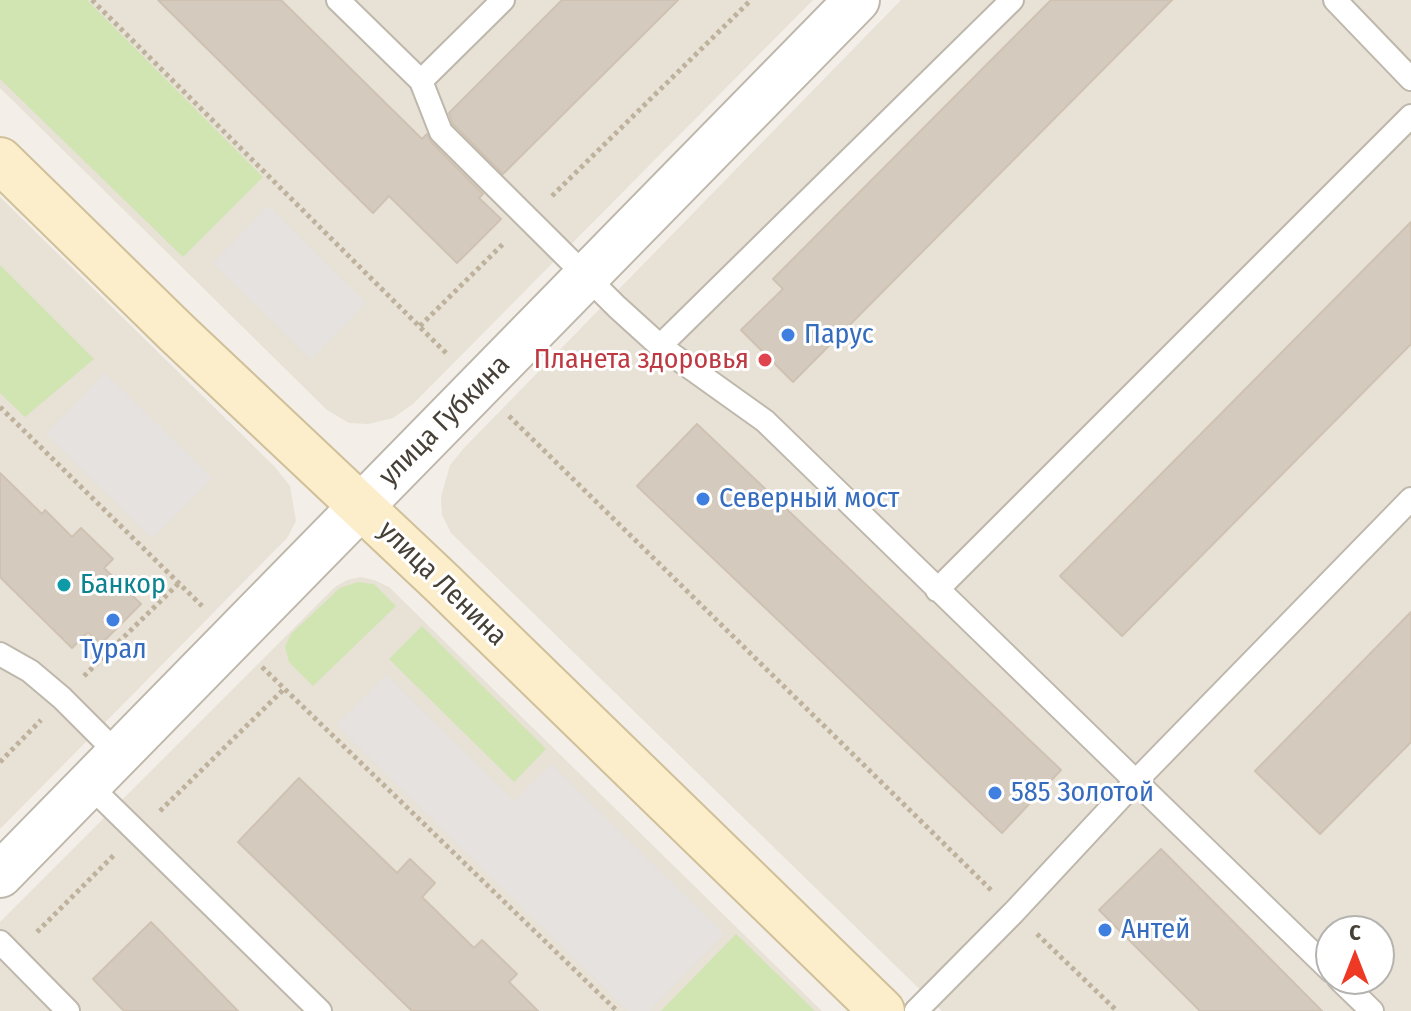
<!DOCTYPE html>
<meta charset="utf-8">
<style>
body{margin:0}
#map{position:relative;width:1411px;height:1011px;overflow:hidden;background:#f3efe8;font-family:"Fira Sans Condensed",sans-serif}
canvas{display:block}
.north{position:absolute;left:1315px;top:915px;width:80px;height:80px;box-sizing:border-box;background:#fff;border:2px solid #b5b3af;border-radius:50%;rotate:0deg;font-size:22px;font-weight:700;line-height:32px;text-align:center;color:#464037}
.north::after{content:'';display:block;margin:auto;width:28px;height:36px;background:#ee3a24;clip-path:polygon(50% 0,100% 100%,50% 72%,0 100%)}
</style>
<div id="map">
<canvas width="1411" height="1011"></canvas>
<div class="north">С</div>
</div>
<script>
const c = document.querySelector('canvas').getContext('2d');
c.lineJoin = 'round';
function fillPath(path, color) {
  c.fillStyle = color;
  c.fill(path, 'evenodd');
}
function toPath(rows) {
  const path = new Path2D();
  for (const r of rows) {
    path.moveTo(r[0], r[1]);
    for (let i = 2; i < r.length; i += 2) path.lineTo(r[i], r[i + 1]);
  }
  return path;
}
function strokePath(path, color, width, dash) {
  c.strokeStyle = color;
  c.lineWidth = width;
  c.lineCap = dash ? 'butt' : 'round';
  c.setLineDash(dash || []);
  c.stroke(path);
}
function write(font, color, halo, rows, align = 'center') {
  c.font = font + ' "Fira Sans Condensed",sans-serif';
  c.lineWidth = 6;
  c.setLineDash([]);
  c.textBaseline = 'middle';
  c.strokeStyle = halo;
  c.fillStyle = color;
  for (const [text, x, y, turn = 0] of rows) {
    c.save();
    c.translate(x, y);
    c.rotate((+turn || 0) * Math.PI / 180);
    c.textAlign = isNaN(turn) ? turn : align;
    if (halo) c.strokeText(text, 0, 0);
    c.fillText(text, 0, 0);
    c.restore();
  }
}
const residential = toPath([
 [0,0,813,0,413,404,393,418,368,424,349,423,327,410,0,88],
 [901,0,1411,0,1411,1011,942,1011,451,533,442,515,441,497,450,465,464,448],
 [1331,931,1379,931,1379,979,1331,979],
 [0,197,275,467,290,486,296,521,287,538,0,829],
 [360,577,374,580,389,587,822,1011,0,1011,0,922,335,587,347,580]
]);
const green = toPath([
 [0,0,87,0,263,177,183,257,0,79],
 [0,265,94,359,25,417,0,393],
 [358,582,374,584,396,606,313,686,289,662,285,647,291,634,340,588],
 [422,626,546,749,514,782,389,659],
 [736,934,815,1011,661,1011]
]);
const parking = toPath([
 [268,206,366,303,311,359,213,263],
 [105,373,212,478,152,538,46,434],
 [386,675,514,801,551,764,724,934,649,1011,628,1011,336,725]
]);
const building = toPath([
 [158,0,281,0,422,139,427,134,431,142,483,194,479,198,501,219,457,263,389,196,373,213,158,0],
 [562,0,678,0,503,174,453,124,449,113,562,0],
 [1051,0,1172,0,793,382,741,330,783,289,773,279,1051,0],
 [1411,222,1411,344,1122,636,1060,576,1411,222],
 [697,424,1061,770,1002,833,637,486,697,424],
 [0,473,42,514,45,510,72,537,81,528,113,559,104,568,141,604,101,644,88,632,72,648,0,577,0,473],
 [1411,612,1411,742,1320,834,1255,771,1411,612],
 [299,778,397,873,410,859,435,883,422,897,474,948,482,940,517,974,509,982,538,1011,412,1011,238,842,299,778],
 [1161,849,1322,1011,1200,1011,1099,910,1161,849],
 [151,922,238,1011,124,1011,93,979,151,922]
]);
const path = toPath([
 [92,0,448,355],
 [552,196,751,0],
 [420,326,505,242],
 [0,407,202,606],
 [509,416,992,891],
 [262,667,617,1011],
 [84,676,179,583],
 [0,762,41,720],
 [160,811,284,689],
 [37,932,115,854],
 [1037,934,1117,1011]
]);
const service = toPath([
 [338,0,421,81,441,132,617,307,660,346,765,421,1331,971],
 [1335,0,1411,79],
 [421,81,503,0],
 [660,346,1012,0],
 [937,590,1411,116],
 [0,654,30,671,62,698,119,755],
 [89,785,320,1011],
 [0,942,68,1011],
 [1339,979,1372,1011],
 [916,1011,1014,912,1136,781,1411,499]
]);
const tertiary = toPath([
 [0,875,857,0]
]);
const secondary = toPath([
 [0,160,177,333,441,582,882,1011]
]);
const markers = [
 [788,335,8,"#3f7fe0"],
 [765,360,8,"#e0444e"],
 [703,499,8,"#3f7fe0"],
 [64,585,8,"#0f9aa8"],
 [113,620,8,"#3f7fe0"],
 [995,793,8,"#3f7fe0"],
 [1105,930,8,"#3f7fe0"]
];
const shopNames = [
 ["Парус",804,335],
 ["Северный мост",719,499],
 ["Турал",113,650,"center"],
 ["585 Золотой",1011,793],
 ["Антей",1121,930]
];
const healthNames = [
 ["Планета здоровья",749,360]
];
const streetNames = [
 ["улица Губкина",445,421,-45],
 ["улица Ленина",442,584,44]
];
const cultureNames = [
 ["Банкор",80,585]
];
fillPath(residential, '#e7e1d6');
fillPath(green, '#d1e5b3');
fillPath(parking, '#e5e2e0');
fillPath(building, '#d4cbbe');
strokePath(building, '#cfc2b2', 2);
strokePath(service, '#beb7ab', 26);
strokePath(tertiary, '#beb7ab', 48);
strokePath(secondary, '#d0c09a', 48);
strokePath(path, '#bfb29d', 5, [4, 4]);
strokePath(service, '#fff', 22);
strokePath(tertiary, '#fff', 44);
strokePath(secondary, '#fceeca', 44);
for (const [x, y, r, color] of markers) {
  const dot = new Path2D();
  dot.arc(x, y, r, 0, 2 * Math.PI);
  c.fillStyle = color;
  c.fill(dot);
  strokePath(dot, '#fff', 3);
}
write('28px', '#366cbe', '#fff', shopNames, 'left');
write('28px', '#be3a42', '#fff', healthNames, 'right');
write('28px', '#464037', '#fff', streetNames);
write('28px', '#0d838f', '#fff', cultureNames, 'left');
</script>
